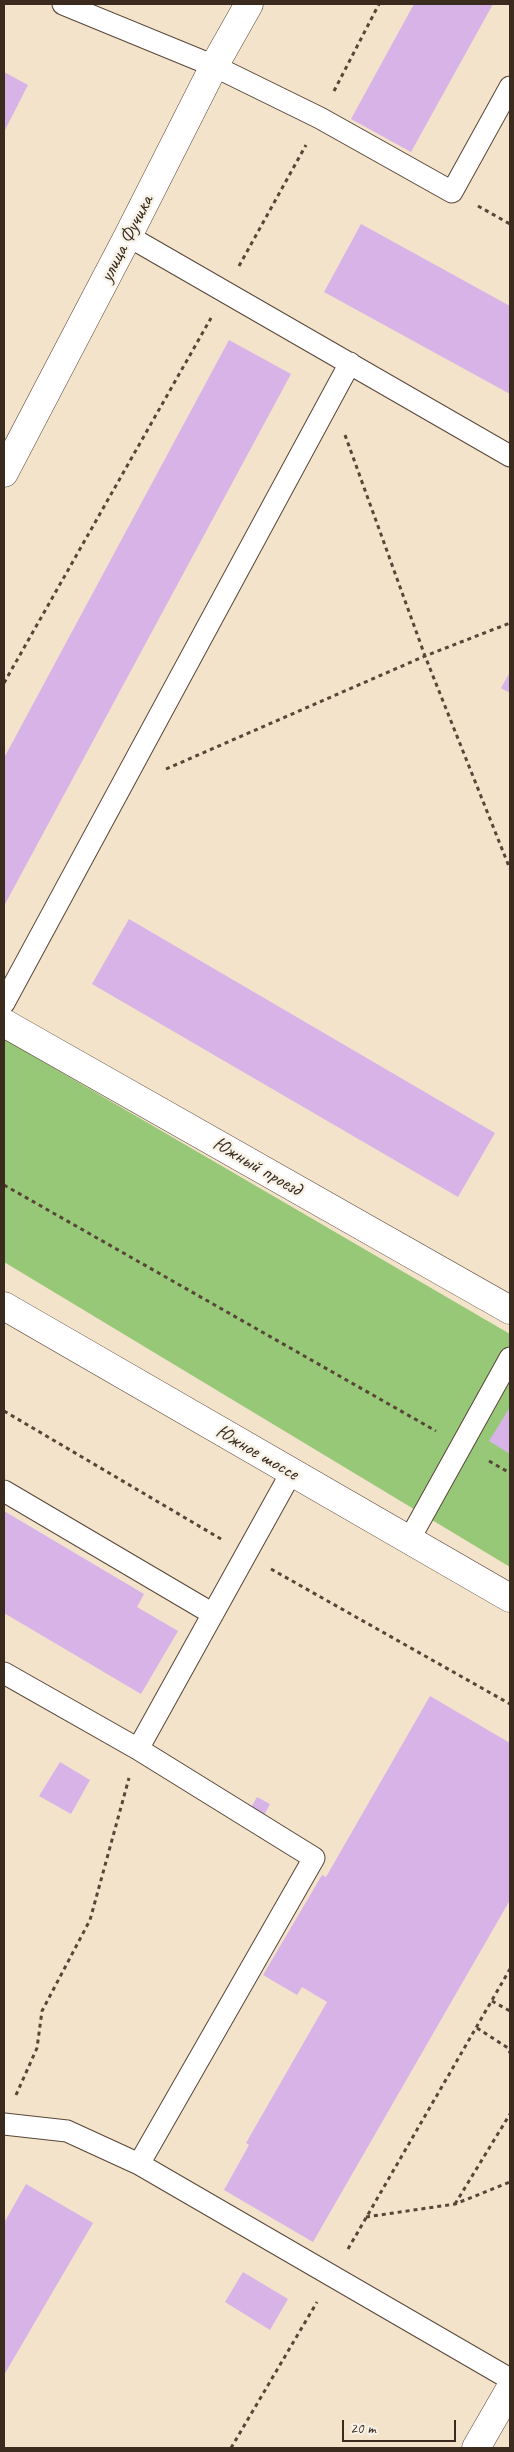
<!DOCTYPE html>
<meta charset="utf-8">
<style>
body{margin:0}
#map{position:relative;width:514px;height:2452px;overflow:hidden;background:#f4e3cb;font-family:Caveat,sans-serif}
canvas{display:block}
.frame{position:absolute;inset:0;border:5px solid #3b2a1e;pointer-events:none}
.scale{position:absolute;left:342px;top:2420px;width:114px;height:22px;box-sizing:border-box;border:2px solid #3b2a1e;border-top:0;padding-left:6px;font-size:15px;line-height:18px;white-space:nowrap;color:#3b2a1e;-webkit-text-stroke:4px #f7f3e8;paint-order:stroke}
</style>
<div id="map">
<canvas width="514" height="2452"></canvas>
<div class="frame"></div>
<div class="scale">20 m</div>
</div>
<script>
const c = document.querySelector('canvas').getContext('2d');
c.lineJoin = 'round';
function fillPath(path, color) {
  c.fillStyle = color;
  c.fill(path, 'evenodd');
}
function toPath(rows) {
  const path = new Path2D();
  for (const r of rows) {
    path.moveTo(r[0], r[1]);
    for (let i = 2; i < r.length; i += 2) path.lineTo(r[i], r[i + 1]);
  }
  return path;
}
function strokePath(path, color, width, dash) {
  c.strokeStyle = color;
  c.lineWidth = width;
  c.lineCap = dash ? 'butt' : 'round';
  c.setLineDash(dash || []);
  c.stroke(path);
}
function write(font, color, halo, rows, align = 'center') {
  c.font = font + ' Caveat,sans-serif';
  c.lineWidth = 5;
  c.setLineDash([]);
  c.textBaseline = 'middle';
  c.strokeStyle = halo;
  c.fillStyle = color;
  for (const [text, x, y, turn = 0] of rows) {
    c.save();
    c.translate(x, y);
    c.rotate((+turn || 0) * Math.PI / 180);
    c.textAlign = isNaN(turn) ? turn : align;
    if (halo) c.strokeText(text, 0, 0);
    c.fillText(text, 0, 0);
    c.restore();
  }
}
const green = toPath([
 [4,1039,510,1334,510,1567,4,1262]
]);
const building = toPath([
 [414,4,493,4,411,152,351,119],
 [4,72,28,85,4,132],
 [361,224,510,306,510,394,324,292],
 [229,340,291,374,4,906,4,758],
 [510,672,510,693,501,688],
 [129,919,495,1133,458,1197,92,984],
 [510,1407,510,1454,489,1441],
 [4,1511,144,1594,137,1607,178,1631,141,1694,4,1613],
 [430,1696,510,1743,510,1900,313,2242,224,2190,249,2145,246,2143,327,2002,302,1987,297,1995,263,1975,322,1875,326,1877],
 [60,1762,90,1780,71,1814,39,1796],
 [257,1797,270,1804,262,1819,249,1811],
 [26,2184,93,2223,4,2375,4,2223],
 [243,2272,288,2299,270,2330,225,2302]
]);
const path = toPath([
 [334,91,379,4],
 [478,206,510,224],
 [239,266,306,145],
 [345,435,425,656,510,869],
 [4,683,211,318],
 [166,769,425,656,510,623],
 [4,1185,436,1431],
 [4,1411,221,1539],
 [489,1461,510,1473],
 [271,1569,510,1704],
 [492,2001,510,2011],
 [477,2028,508,2048,510,2053],
 [16,2095,37,2048,42,2011,90,1920,129,1778],
 [455,2204,510,2114],
 [366,2217,455,2204,510,2182],
 [348,2249,510,1969],
 [231,2448,317,2302]
]);
const service = toPath([
 [63,4,214,66,320,118,452,192,510,87],
 [128,236,510,456],
 [4,1003,350,363],
 [4,1491,213,1614],
 [409,1540,510,1358],
 [4,1673,138,1749,314,1858,139,2164],
 [138,1749,291,1473],
 [4,2124,67,2131,139,2164,510,2379]
]);
const minor = toPath([
 [4,473,128,236,214,66,249,4],
 [4,1023,510,1310]
]);
const tertiary = toPath([
 [4,1306,510,1598]
]);
const primary = toPath([
 [476,2448,510,2389]
]);
const streetNames = [
 ["улица Фучика",127,239,-63],
 ["Южный проезд",257,1167,30],
 ["Южное шоссе",257,1453,30]
];
fillPath(green, '#97c878');
fillPath(building, '#d7b3e8');
strokePath(service, '#574638', 23);
strokePath(minor, '#574638', 29);
strokePath(tertiary, '#574638', 29);
strokePath(primary, '#574638', 29);
strokePath(path, '#574638', 3, [4, 4]);
strokePath(service, '#fff', 21);
strokePath(minor, '#fff', 28);
strokePath(tertiary, '#fff', 28);
strokePath(primary, '#fff', 28);
write('20px', '#3b2a1e', '#f7f3e8', streetNames);
</script>
